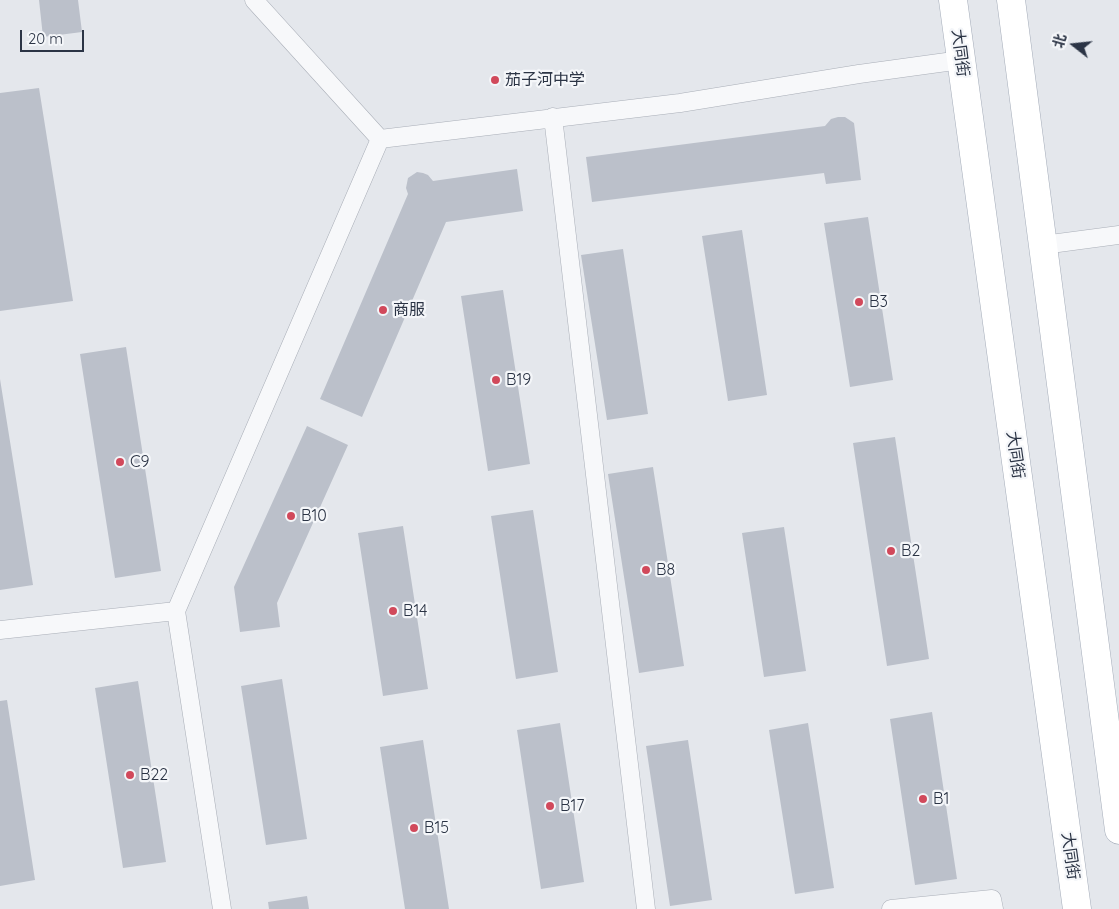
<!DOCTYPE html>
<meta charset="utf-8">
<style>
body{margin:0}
#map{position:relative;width:1119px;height:909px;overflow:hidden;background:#e4e7ec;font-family:Quicksand,"Noto Sans SC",sans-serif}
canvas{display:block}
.north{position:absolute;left:1049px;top:20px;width:50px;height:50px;-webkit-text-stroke:4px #f4f6f9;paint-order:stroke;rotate:286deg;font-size:14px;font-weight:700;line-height:20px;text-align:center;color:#2b3445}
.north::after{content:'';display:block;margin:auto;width:18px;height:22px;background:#2b3445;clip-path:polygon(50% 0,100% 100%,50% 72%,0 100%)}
.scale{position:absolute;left:20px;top:30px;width:64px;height:22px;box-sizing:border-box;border:2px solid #2b3445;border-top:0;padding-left:6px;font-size:15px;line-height:18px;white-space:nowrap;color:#2b3445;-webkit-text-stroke:4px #f4f6f9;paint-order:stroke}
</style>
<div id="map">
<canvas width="1119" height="909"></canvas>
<div class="north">北</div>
<div class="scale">20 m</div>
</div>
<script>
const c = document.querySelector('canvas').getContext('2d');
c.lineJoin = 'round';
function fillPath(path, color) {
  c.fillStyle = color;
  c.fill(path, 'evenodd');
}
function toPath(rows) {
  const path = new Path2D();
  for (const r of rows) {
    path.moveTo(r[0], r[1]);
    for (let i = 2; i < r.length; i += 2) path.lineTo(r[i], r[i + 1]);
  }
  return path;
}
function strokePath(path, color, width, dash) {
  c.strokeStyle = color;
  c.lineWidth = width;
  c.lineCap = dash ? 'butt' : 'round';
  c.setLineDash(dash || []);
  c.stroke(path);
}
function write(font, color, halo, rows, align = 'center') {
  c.font = font + ' Quicksand,"Noto Sans SC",sans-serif';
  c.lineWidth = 4.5;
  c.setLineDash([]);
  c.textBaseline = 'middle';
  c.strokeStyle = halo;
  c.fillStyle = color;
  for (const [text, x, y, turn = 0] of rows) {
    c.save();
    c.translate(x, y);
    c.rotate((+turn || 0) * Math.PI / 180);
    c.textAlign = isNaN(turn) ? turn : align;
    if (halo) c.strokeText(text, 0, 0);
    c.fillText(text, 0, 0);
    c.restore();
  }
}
const building = toPath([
 [39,0,78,0,82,32,43,37],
 [39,88,73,301,0,311,0,93],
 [838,117,845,117,854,123,861,180,826,184,824,173,592,202,586,157,825,126,831,119],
 [517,169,523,211,446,222,362,417,320,399,408,194,406,188,408,178,417,172,423,173,428,175,433,181],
 [868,217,893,380,850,387,824,223],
 [742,230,767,395,728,401,702,236],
 [623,249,648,414,607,420,581,255],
 [503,290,530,464,488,471,461,296],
 [126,347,161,571,115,578,80,354],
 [0,379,33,585,0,590],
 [307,426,348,445,277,603,280,627,240,632,234,587],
 [895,437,929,659,887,666,853,443],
 [653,467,684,666,639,673,608,474],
 [533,510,558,672,516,679,491,516],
 [403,526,428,689,383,696,358,533],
 [784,527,806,671,764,677,742,533],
 [282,679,307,839,266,845,241,686],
 [138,681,166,862,123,868,95,688],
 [7,700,35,880,0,886,0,701],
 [932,712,957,879,915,885,890,719],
 [560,723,584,882,541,889,517,730],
 [808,723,834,888,795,894,769,730],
 [423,740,449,909,405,909,380,747],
 [688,740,712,900,670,906,646,746],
 [307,896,309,909,269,909,268,902]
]);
const street = toPath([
 [553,117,646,909],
 [380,139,680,103,859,74,961,60],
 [1043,245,1119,235],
 [0,630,176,611],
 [222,909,176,611,380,139,254,0],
 [891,909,992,899,994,909]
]);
const primary = toPath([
 [953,0,1077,909],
 [1011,0,1119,830]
]);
const markers = [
 [495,80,5,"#d1495b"],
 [859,302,5,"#d1495b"],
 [383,310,5,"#d1495b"],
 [496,380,5,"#d1495b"],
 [120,462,5,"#d1495b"],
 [291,516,5,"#d1495b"],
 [891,551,5,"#d1495b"],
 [646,570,5,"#d1495b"],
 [393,611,5,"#d1495b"],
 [130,775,5,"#d1495b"],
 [923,799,5,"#d1495b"],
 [550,806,5,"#d1495b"],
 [414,828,5,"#d1495b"]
];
const streetNames = [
 ["大同街",960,53,83],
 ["大同街",1015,455,82],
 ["大同街",1070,856,82]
];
const poiNames = [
 ["茄子河中学",505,80],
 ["B3",869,302],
 ["商服",393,310],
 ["B19",506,380],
 ["C9",130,462],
 ["B10",301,516],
 ["B2",901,551],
 ["B8",656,570],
 ["B14",403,611],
 ["B22",140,775],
 ["B1",933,799],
 ["B17",560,806],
 ["B15",424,828]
];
fillPath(building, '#bbc0ca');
strokePath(street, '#a9aeb7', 19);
strokePath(primary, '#a3abb8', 29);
strokePath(street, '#f7f8fa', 18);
strokePath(primary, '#fff', 28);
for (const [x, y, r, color] of markers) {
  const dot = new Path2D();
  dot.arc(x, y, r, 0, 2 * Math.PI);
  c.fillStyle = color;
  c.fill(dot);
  strokePath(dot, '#f4f6f9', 2);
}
write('16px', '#2b3445', '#f4f6f9', streetNames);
write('16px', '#2b3445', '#f4f6f9', poiNames, 'left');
</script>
